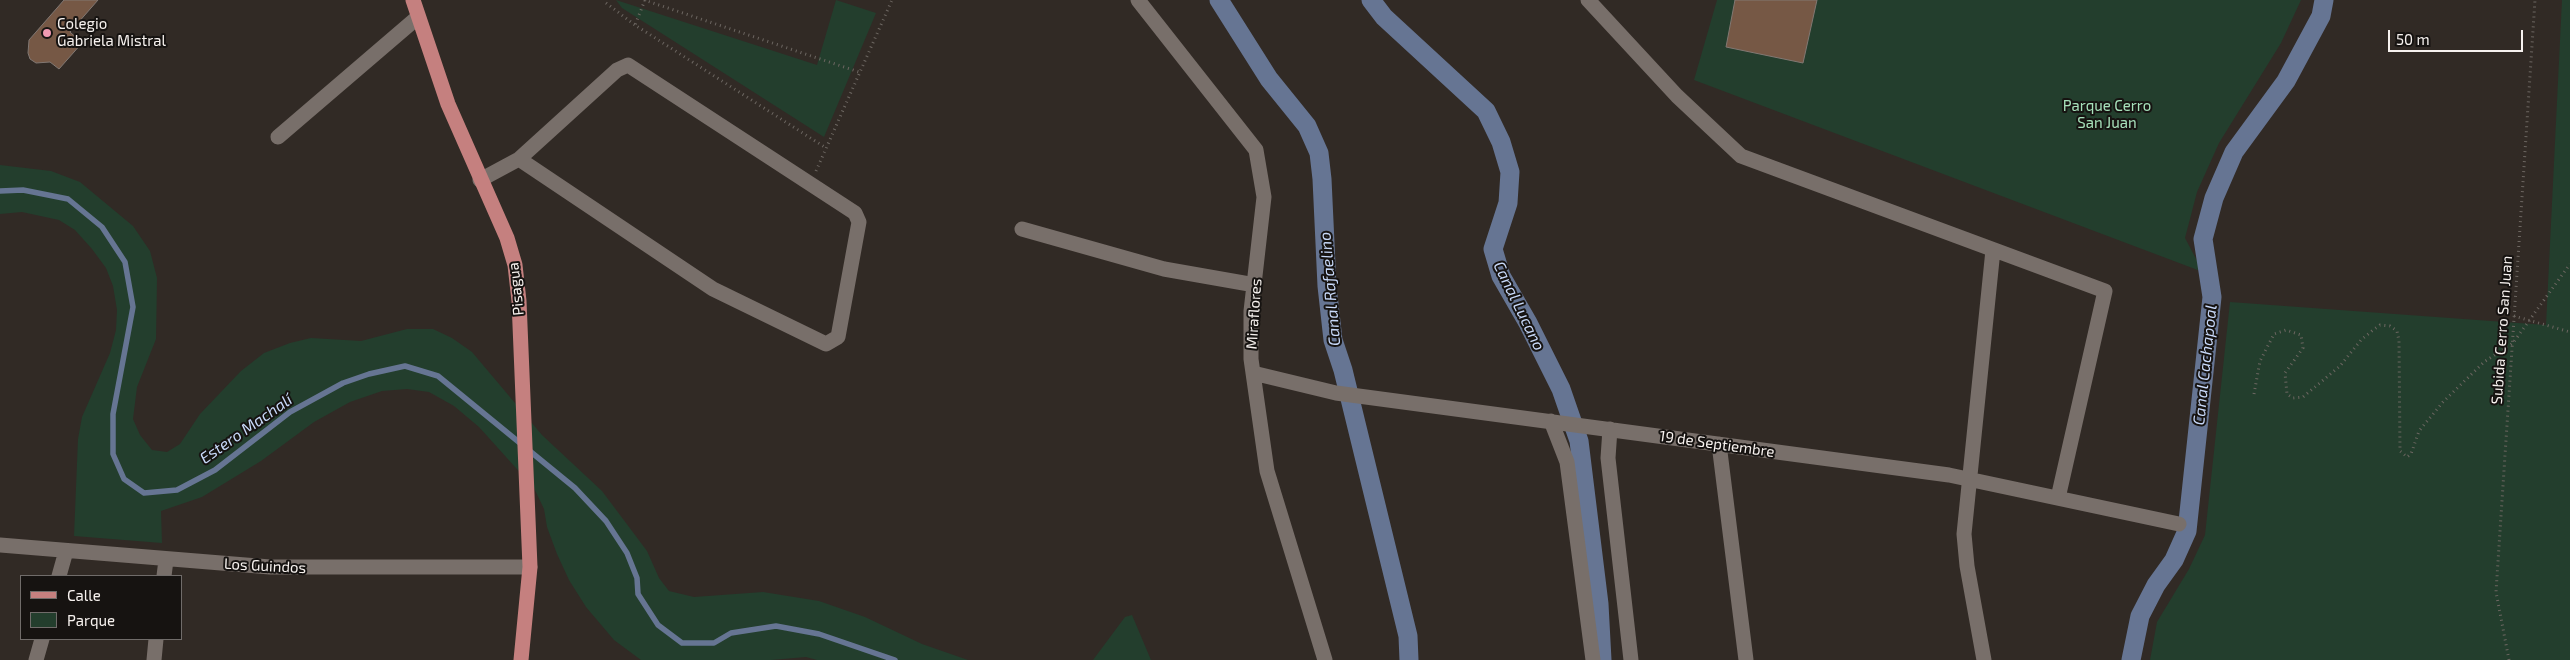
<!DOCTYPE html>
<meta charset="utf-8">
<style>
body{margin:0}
#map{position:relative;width:2570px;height:660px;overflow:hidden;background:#312a25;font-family:"Exo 2",sans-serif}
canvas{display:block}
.legend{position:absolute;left:20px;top:575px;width:162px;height:65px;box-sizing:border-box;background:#161311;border:1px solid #706c6a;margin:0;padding:6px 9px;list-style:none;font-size:15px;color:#f7f2ef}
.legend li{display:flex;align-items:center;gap:10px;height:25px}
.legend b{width:25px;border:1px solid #706c6a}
.scale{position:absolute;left:2388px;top:30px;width:135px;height:22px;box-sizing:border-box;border:2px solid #f7f2ef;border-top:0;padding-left:6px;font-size:15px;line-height:18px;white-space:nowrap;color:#f7f2ef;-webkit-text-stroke:4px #161311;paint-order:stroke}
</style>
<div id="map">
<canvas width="2570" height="660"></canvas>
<ul class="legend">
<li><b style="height:6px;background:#c5807f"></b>Calle</li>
<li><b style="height:14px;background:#233e2d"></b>Parque</li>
</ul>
<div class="scale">50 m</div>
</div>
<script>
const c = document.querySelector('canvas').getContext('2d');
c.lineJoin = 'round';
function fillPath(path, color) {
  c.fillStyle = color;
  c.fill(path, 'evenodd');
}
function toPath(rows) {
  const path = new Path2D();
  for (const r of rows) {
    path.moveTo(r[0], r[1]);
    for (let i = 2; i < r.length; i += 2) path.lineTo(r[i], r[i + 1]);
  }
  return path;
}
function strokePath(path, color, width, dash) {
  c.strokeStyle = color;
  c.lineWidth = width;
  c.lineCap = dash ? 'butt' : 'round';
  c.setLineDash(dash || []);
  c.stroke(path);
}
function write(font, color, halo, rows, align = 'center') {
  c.font = font + ' "Exo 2",sans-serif';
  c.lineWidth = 4;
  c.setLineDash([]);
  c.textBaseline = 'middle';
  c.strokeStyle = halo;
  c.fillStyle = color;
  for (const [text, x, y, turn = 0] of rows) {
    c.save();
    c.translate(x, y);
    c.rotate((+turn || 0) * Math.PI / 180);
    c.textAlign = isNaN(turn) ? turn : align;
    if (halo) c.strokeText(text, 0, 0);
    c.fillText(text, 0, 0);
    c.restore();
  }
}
const green = toPath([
 [616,0,817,65,836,0,876,13,824,137,622,8],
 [1717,0,2301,0,2281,43,2219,143,2197,192,2185,238,2203,272,1694,80],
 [2562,0,2570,0,2570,660,2150,660,2157,622,2189,569,2205,535,2230,302,2546,325],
 [0,165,51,171,80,182,133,226,150,251,157,278,156,339,137,387,133,419,140,435,152,450,167,452,180,444,200,414,241,371,264,353,290,343,311,338,361,341,407,329,433,329,452,338,472,352,542,435,602,491,647,551,659,578,669,591,694,597,763,592,819,601,865,617,922,644,968,660,817,660,806,657,771,660,641,660,614,640,586,607,569,580,557,554,547,527,544,509,534,488,479,427,454,406,429,392,407,389,382,391,350,402,314,422,261,461,202,497,161,511,162,543,74,536,78,439,82,417,110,353,116,330,117,310,113,286,106,268,92,249,75,230,59,220,22,212,0,214],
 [1132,615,1151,660,1093,660,1125,617]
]);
const stream = toPath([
 [0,191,23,190,68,199,102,227,125,262,133,307,113,414,113,454,124,479,144,493,177,490,215,470,290,412,343,383,369,374,405,366,438,376,575,488,606,521,627,553,637,578,638,594,658,625,682,643,714,643,731,633,776,626,819,634,895,660]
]);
const canal = toPath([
 [1219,0,1269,79,1307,126,1319,153,1322,179,1327,286,1333,340,1343,370,1408,636,1409,660],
 [1371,0,1384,17,1486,111,1501,142,1510,172,1508,203,1493,249,1501,276,1528,323,1561,389,1579,441,1599,604,1602,660],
 [2131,660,2140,616,2156,585,2174,560,2187,531,2212,297,2203,239,2214,198,2234,152,2286,81,2321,16,2324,0]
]);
const building = toPath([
 [64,0,98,0,70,32,82,43,59,69,50,62,36,63,30,59,28,53,29,40,64,0],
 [1735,0,1817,0,1803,63,1726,47,1735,0]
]);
const path = toPath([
 [644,0,859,72],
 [645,0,635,25,826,148],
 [606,3,635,25],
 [816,171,892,0],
 [2514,316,2570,332],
 [2254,394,2260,361,2274,334,2286,330,2301,335,2303,348,2285,373,2287,394,2293,398,2303,397,2340,366,2361,340,2373,330,2380,325,2390,326,2397,331,2399,341,2400,451,2407,457,2411,454,2419,431,2443,402,2484,362,2513,343,2570,264],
 [2509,660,2496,592,2535,0]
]);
const minor = toPath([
 [1138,0,1256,150,1264,197,1251,311,1251,359,1267,471,1325,660],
 [1588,0,1677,96,1741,156,2105,291,2058,498],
 [278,137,418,17],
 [480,180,519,159,617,70,628,65,855,213,859,222,838,337,826,344,713,289,519,159],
 [1022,229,1164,269,1255,285],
 [1253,373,1336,393,1949,475,2179,524],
 [1551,421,1567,462,1593,660],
 [1610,429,1608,458,1631,660],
 [1719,444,1746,660],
 [0,545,270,567,530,567],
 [59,576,66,551],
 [164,576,166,560],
 [36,660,42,639],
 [154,660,156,639],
 [1984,660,1967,566,1964,534,1993,250]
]);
const major = toPath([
 [413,0,448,104,507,238,515,265,519,301,530,567,521,660]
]);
const markers = [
 [47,33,5,"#f19ab1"]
];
const poiNames = [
 ["Colegio",57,24],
 ["Gabriela Mistral",57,41]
];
const parkNames = [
 ["Parque Cerro",2107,106],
 ["San Juan",2107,123]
];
const streetNames = [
 ["Pisagua",516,289,-96],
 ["Miraflores",1254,314,-86],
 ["Subida Cerro San Juan",2502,330,-86],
 ["19 de Septiembre",1717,444,8],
 ["Los Guindos",265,566,3]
];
const waterNames = [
 ["Canal Rafaelino",1330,289,-95],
 ["Canal Lucano",1519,306,64],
 ["Canal Cachapoal",2205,365,-84],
 ["Estero Machalí",246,429,-35]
];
fillPath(green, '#233e2d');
strokePath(stream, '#667593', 5.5);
strokePath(canal, '#667593', 19);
fillPath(building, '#765845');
strokePath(building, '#817873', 1);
strokePath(path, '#6d6762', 3, [1, 4]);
strokePath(minor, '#786f6a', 15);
strokePath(major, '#c5807f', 15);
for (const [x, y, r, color] of markers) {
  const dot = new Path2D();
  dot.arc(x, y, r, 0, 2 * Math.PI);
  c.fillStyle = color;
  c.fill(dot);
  strokePath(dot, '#161311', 2);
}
write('15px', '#f7f2ef', '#161311', poiNames, 'left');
write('15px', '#a7e1bb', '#161311', parkNames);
write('15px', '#f7f2ef', '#161311', streetNames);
write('italic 16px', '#c8d9f9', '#161311', waterNames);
</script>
